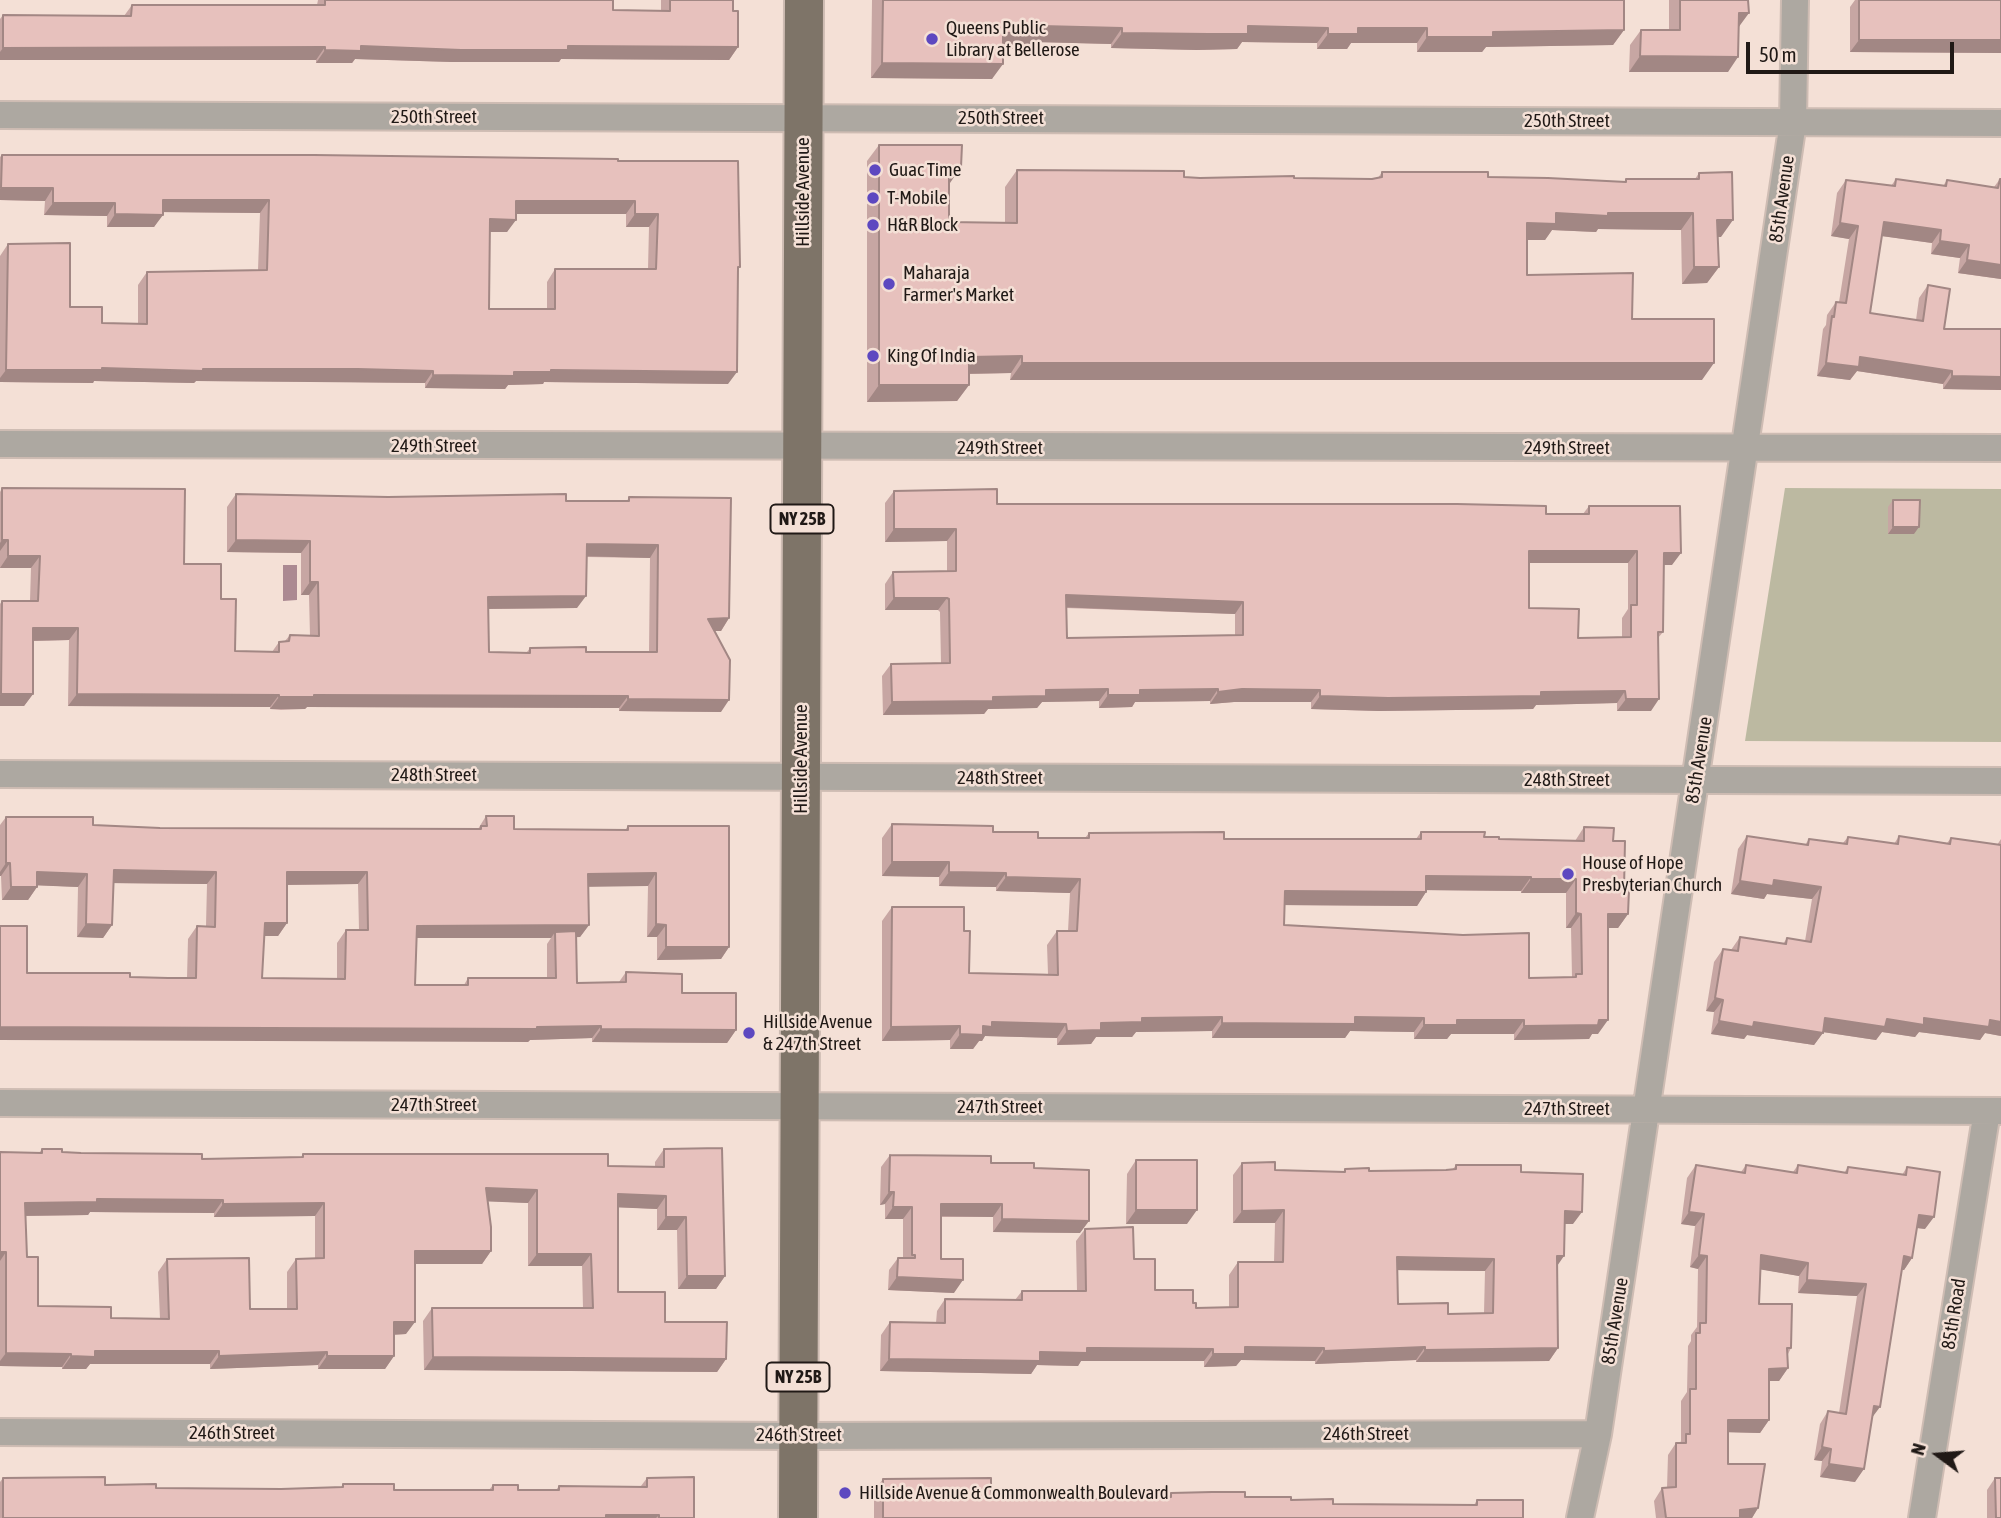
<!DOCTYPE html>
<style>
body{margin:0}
#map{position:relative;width:2001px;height:1518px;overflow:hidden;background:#f4e0d6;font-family:"Asap Condensed",sans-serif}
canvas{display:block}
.north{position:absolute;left:1903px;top:1420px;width:70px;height:70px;-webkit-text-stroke:5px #f4e0d6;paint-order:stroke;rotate:286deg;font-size:19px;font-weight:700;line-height:28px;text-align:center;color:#201916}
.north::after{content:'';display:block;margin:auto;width:24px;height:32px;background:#201916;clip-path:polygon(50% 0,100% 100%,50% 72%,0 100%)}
.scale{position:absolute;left:1746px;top:42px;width:208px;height:32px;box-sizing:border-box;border:4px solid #201916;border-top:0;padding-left:9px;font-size:21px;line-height:24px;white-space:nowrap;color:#201916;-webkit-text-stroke:5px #f4e0d6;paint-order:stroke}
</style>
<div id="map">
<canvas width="2001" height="1518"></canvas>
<div class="north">N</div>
<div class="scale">50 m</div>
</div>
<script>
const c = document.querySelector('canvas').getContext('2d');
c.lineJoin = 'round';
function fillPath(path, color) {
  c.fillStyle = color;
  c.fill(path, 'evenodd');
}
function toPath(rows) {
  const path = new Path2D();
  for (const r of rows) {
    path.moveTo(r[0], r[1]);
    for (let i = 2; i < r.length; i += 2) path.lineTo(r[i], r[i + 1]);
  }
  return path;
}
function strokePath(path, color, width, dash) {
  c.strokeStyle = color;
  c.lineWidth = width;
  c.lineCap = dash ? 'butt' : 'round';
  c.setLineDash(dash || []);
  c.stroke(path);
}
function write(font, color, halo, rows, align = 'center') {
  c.font = font + ' "Asap Condensed",sans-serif';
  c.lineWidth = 5;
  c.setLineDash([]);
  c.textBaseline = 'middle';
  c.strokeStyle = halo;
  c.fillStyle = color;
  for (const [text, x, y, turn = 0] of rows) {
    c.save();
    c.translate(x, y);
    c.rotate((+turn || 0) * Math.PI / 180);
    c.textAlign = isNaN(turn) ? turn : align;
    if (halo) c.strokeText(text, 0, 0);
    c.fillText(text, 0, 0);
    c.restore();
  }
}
const green = toPath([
 [1785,488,2001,489,2001,742,1745,741]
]);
const water = toPath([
 [283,565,297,565,297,600,283,601]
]);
const street = toPath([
 [0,115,2001,123],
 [0,444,2001,448],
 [0,774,2001,781],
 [0,1103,2001,1111],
 [0,1432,798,1436,1598,1434],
 [1580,1518,1598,1434,1793,122,1795,0],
 [1922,1518,1987,1111]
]);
const primary = toPath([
 [798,1518,804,0]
]);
const wall = toPath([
 [318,0,613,0,613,10,661,11,661,0,733,0,733,11,738,47,729,60,561,59,559,62,452,62,355,59,352,63,316,63,316,60,0,60,0,19,3,15,124,16,132,5,317,5],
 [872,0,1624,0,1624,30,1613,45,1486,47,1482,52,1417,52,1417,43,1351,43,1347,49,1317,49,1317,43,1242,42,1237,49,1197,50,1111,48,1111,44,1035,42,1030,49,1003,49,992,79,871,78],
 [1669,0,1748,0,1739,27,1728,72,1629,72,1630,45,1641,30,1669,30],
 [1855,0,2001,0,2001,53,1850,52,1850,7],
 [879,145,950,183,949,222,1005,222,1005,187,1017,170,1200,178,1372,179,1378,178,1382,172,1624,182,1626,179,1695,179,1699,173,1721,237,1717,237,1719,267,1707,283,1682,284,1681,230,1598,229,1596,232,1552,230,1545,240,1527,240,1527,275,1632,319,1702,380,1010,380,1011,373,969,374,969,385,957,401,867,402,867,161],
 [2,155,618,161,738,270,728,384,544,382,543,384,508,385,505,389,425,388,425,383,350,382,196,381,194,383,94,381,93,383,0,382,0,256,8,244,70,307,102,323,138,324,138,285,147,272,258,270,260,213,163,212,154,227,107,227,107,216,44,215,45,201,0,200,0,157],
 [516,214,626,214,626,227,649,227,648,269,555,269,547,282,547,309,489,309,490,232,507,232],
 [1896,179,1943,186,1947,180,1994,187,2000,179,2001,179,2001,279,1958,273,1960,258,1931,254,1932,243,1882,236,1870,313,1916,320,1919,298,1928,285,1944,329,2001,329,2001,390,1943,389,1943,384,1857,371,1850,380,1817,376,1823,329,1826,325,1827,315,1836,302,1839,302,1849,239,1831,236,1837,193,1846,180,1891,186],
 [2,488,184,564,221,599,235,651,272,652,279,642,285,641,290,635,310,636,309,595,301,595,301,553,227,552,227,507,236,494,566,501,627,501,629,497,729,618,721,631,715,631,721,712,619,711,619,708,307,707,305,709,281,710,270,709,270,707,68,706,69,640,33,641,33,694,24,706,0,706,0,604,2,601,30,601,31,568,0,568,0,492],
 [587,557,650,558,649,652,586,652,530,648,527,652,489,652,488,609,577,608],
 [894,491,997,504,1583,514,1589,506,1672,565,1663,565,1663,632,1658,638,1651,711,1617,711,1617,703,1536,705,1533,709,1379,711,1311,709,1311,702,1234,702,1210,704,1210,701,1135,702,1132,707,1099,708,1099,701,1042,702,1037,708,988,709,984,714,883,715,882,676,891,664,941,663,940,612,938,610,885,610,885,584,893,572,947,571,947,541,885,542,885,503],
 [1529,563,1628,563,1628,609,1622,618,1622,638,1578,638,1529,608],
 [1066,608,1235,614,1235,635,1067,638],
 [1893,500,1914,534,1888,534,1888,507],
 [486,816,514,829,625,830,628,826,729,947,721,959,657,960,657,937,647,937,648,886,589,886,589,925,580,937,576,937,577,983,619,982,626,972,682,993,736,1030,727,1043,592,1042,592,1038,530,1040,528,1042,27,973,130,977,187,978,188,939,197,926,206,926,207,884,113,883,112,925,103,938,77,937,78,887,37,885,37,887,28,900,2,900,1,876,0,876,0,825,6,817,93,825,160,828,478,829],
 [358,884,359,930,346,930,337,943,337,979,262,978,264,936,278,936,287,923,287,885],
 [417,938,551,938,547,944,547,978,468,978,464,985,415,985],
 [892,824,993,832,1038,838,1085,838,1089,833,1224,839,1416,839,1421,832,1484,837,1499,839,1575,841,1584,827,1613,841,1624,890,1628,914,1618,928,1608,928,1598,1034,1592,1034,1589,1039,1514,1040,1514,1034,1451,1034,1447,1039,1414,1039,1414,1032,1350,1031,1345,1038,1212,1038,1212,1031,1136,1032,1132,1037,1096,1037,1091,1044,1057,1045,1057,1038,985,1036,982,1041,979,1041,973,1049,950,1049,950,1040,882,1041,882,921,892,907,964,931,969,973,1048,974,1047,945,1057,931,1068,931,1070,893,996,891,996,887,939,886,939,877,882,876,882,838],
 [1426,890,1521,891,1521,893,1566,893,1566,928,1571,928,1572,977,1529,978,1284,925,1285,905,1417,906,1426,892],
 [1747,836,1805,845,1809,839,1843,843,1848,837,1894,844,1899,836,1947,843,1951,838,1997,845,2001,839,2001,1036,1985,1033,1980,1040,1919,1032,1915,1037,1882,1032,1876,1040,1823,1032,1814,1045,1747,1035,1744,1039,1711,1034,1714,1012,1706,1011,1714,962,1723,949,1731,950,1740,937,1783,944,1787,938,1805,941,1812,899,1767,894,1764,899,1731,894,1738,849],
 [42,1149,62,1152,202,1159,301,1157,303,1154,655,1167,655,1162,664,1149,725,1276,716,1289,678,1289,677,1230,657,1230,657,1209,618,1207,618,1292,726,1359,717,1372,424,1370,423,1321,432,1308,583,1308,582,1266,528,1266,528,1203,488,1201,491,1251,482,1264,415,1264,406,1334,394,1335,394,1356,385,1369,318,1369,318,1365,210,1369,210,1364,90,1364,86,1369,62,1369,62,1367,0,1366,0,1152,39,1153],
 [90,1212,214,1213,214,1217,315,1216,315,1259,296,1259,287,1272,287,1309,250,1309,167,1259,158,1272,160,1319,111,1318,38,1306,27,1257,25,1216,88,1215],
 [890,1155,991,1163,1034,1168,1080,1233,993,1232,993,1217,941,1217,941,1259,954,1293,888,1290,889,1270,898,1258,903,1258,903,1219,885,1219,885,1204,880,1205,881,1167],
 [1136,1160,1187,1224,1126,1224,1127,1174],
 [1242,1163,1275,1170,1343,1172,1345,1169,1369,1171,1446,1170,1453,1169,1456,1165,1521,1172,1573,1224,1565,1224,1557,1267,1558,1348,1549,1361,1416,1362,1416,1360,1315,1364,1315,1361,1241,1360,1236,1366,1204,1367,1204,1361,1081,1361,1078,1366,1037,1365,1031,1374,880,1371,881,1335,890,1322,936,1323,937,1311,945,1299,1015,1300,1022,1291,1077,1291,1076,1241,1085,1229,1134,1259,1155,1290,1193,1303,1196,1308,1229,1308,1229,1275,1238,1262,1274,1262,1275,1223,1233,1223,1233,1175],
 [1397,1270,1485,1271,1484,1313,1448,1314,1398,1304],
 [1696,1165,1741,1172,1746,1165,1793,1172,1798,1165,1844,1173,1848,1167,1902,1175,1907,1167,1925,1229,1917,1228,1912,1258,1904,1270,1902,1270,1872,1419,1855,1482,1820,1477,1822,1461,1814,1460,1820,1424,1828,1411,1839,1413,1857,1296,1798,1293,1799,1276,1760,1269,1759,1304,1791,1348,1788,1354,1788,1368,1779,1381,1769,1381,1769,1420,1760,1433,1728,1432,1728,1464,1758,1508,1752,1518,1656,1518,1654,1501,1662,1488,1667,1488,1668,1455,1676,1443,1680,1443,1681,1441,1681,1401,1687,1392,1688,1346,1691,1341,1691,1335,1697,1327,1698,1269,1690,1267,1695,1226,1681,1224,1687,1178],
 [3,1478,156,1488,281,1489,341,1487,343,1484,394,1490,489,1490,493,1485,518,1490,556,1490,559,1486,641,1486,647,1478,694,1518,0,1518,0,1482],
 [1995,1478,2001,1518,1987,1518,1987,1490],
 [883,1479,991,1497,1056,1497,1060,1491,1094,1499,1161,1498,1168,1497,1171,1493,1291,1500,1333,1504,1474,1505,1477,1500,1523,1518,874,1518,874,1491]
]);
const shadedWall = toPath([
 [1739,13,1749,13,1738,28],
 [1041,26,1122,28,1111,44,1035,42,1030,49,992,49,1003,33],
 [1248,26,1328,28,1317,43,1242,42,1237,49,1197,50,1111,48,1122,33],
 [1358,28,1427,28,1417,43,1351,43,1347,49,1317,49,1328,34],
 [1624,30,1613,45,1486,47,1482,52,1417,52,1427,37,1493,32],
 [1859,40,2001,40,2001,53,1850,52],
 [361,46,568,46,738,47,729,60,561,59,559,62,452,62,355,59,352,63,316,63,325,50],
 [325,47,316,60,0,60,0,52,3,48],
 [1640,56,1738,57,1728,72,1629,72],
 [882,63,1003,64,992,79,871,78],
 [949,167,961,167,950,183,937,184],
 [1,188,53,188,45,201,0,200,0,189],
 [163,200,269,200,260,213,155,212],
 [516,201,635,201,626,214,507,214],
 [53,203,115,203,107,216,44,215],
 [1556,213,1693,213,1681,230,1598,229,1596,232,1552,230,1545,240,1515,240,1527,223],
 [115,214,163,215,154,227,107,227],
 [635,214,658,214,649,227,626,227],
 [490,219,516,220,507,232,481,232],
 [1717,220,1733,220,1721,237,1705,237],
 [1884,222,1941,230,1932,243,1874,235],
 [1840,223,1858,226,1849,239,1831,236],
 [1940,241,1969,245,1960,258,1931,254],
 [1967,260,2001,265,2001,279,1958,273],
 [1694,267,1719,267,1707,283,1682,284],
 [1022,356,1011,373,957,374,969,357],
 [1860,357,1952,371,1943,384,1857,371,1850,380,1817,376,1826,363],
 [1022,363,1714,363,1702,380,1010,380],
 [102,368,358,369,433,371,425,383,196,381,194,383,94,381,93,383,0,382,0,378,6,370],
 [551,370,737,372,728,384,544,382,543,384,508,385,505,389,425,388,433,375],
 [1952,376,2001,377,2001,390,1943,389],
 [879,385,969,385,957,401,867,402],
 [1893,527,1919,527,1914,534,1888,534],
 [894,529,956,529,947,541,885,542],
 [2,540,8,540,0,551,0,543],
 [236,540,310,541,301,553,227,552],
 [587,544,658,545,650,558,578,556],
 [1529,551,1637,551,1628,563,1520,563],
 [1664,553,1681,553,1672,565,1655,565],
 [8,556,40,556,31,568,0,568],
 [310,582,318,582,309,595,301,595],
 [1066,595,1243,602,1235,614,1057,607],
 [586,596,577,608,479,609,488,597],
 [894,598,947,598,938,610,885,610],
 [729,618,721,631,700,631,708,619],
 [33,628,78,628,69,640,25,641],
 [1108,689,1099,701,1042,702,1037,708,988,709,984,714,883,715,892,702,993,697,1046,690],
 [1218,689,1210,701,1135,702,1132,707,1099,708,1108,695,1140,690],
 [1242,689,1320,690,1311,702,1234,702,1210,704,1218,692],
 [1625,691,1617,703,1536,705,1533,709,1379,711,1311,709,1320,696],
 [1,694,33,694,24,706,0,706,0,695],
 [77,694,279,695,270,707,68,706],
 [314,695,628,696,619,708,307,707,305,709,270,709,279,697],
 [628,699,729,700,721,712,619,711],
 [1626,699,1659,699,1651,711,1617,711],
 [892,862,949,862,939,877,882,876],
 [6,863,10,863,1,876,0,876,0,872],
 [114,870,216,872,207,884,105,883],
 [37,872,87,874,78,887,28,885],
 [287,872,367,872,358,884,278,885],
 [949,872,1006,873,996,887,939,886],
 [656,873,648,886,579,887,588,874],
 [1426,876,1531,877,1521,891,1416,890],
 [1006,877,1080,879,1070,893,996,891],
 [1531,879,1576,879,1566,893,1521,893],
 [1774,880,1821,887,1812,899,1767,894,1764,899,1731,894,1740,881],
 [11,887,37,887,28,900,2,900],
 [1285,891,1426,892,1417,906,1275,905],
 [1576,913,1581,914,1571,928,1566,928],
 [1608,914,1628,914,1618,928,1598,928],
 [265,923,287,923,278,936,256,936],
 [86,924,112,925,103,938,77,937],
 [656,924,666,925,657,937,647,937],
 [589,925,580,937,556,938,555,932,551,938,409,938,417,926],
 [666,947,729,947,721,959,657,960],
 [1715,998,1723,1000,1714,1012,1706,1011],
 [1222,1017,1212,1031,1136,1032,1132,1037,1096,1037,1091,1044,1057,1045,1067,1031,1101,1023,1142,1018],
 [1355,1017,1424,1018,1414,1032,1350,1031,1345,1038,1212,1038,1222,1023],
 [1825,1018,1924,1018,1990,1020,2001,1022,2001,1036,1985,1033,1980,1040,1919,1032,1915,1037,1882,1032,1876,1040,1816,1031],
 [1457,1020,1524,1020,1514,1034,1451,1034,1447,1039,1414,1039,1424,1025],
 [1599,1020,1608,1020,1598,1034,1592,1034,1589,1039,1514,1040,1524,1026],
 [1719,1021,1754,1022,1823,1033,1814,1045,1747,1035,1744,1039,1711,1034],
 [992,1022,1066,1024,1057,1038,985,1036,982,1041,979,1041,973,1049,950,1049,960,1034],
 [601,1026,592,1038,530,1040,528,1042,0,1040,0,1027,537,1027],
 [960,1026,950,1040,882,1041,891,1027],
 [601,1029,736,1030,727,1043,592,1042],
 [486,1188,537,1190,528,1203,477,1201],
 [889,1192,894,1192,885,1204,880,1205],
 [618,1194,666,1196,657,1209,609,1207],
 [97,1199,223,1200,214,1213,90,1212,88,1215,16,1216,25,1203],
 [324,1203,315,1216,214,1217,223,1204],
 [941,1204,1002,1204,993,1217,932,1216],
 [893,1207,912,1207,903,1219,885,1219],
 [1136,1210,1197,1210,1187,1224,1126,1224],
 [1284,1210,1275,1223,1233,1223,1242,1211],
 [1565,1211,1582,1212,1573,1224,1557,1224],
 [1689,1212,1704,1214,1695,1226,1681,1224],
 [1919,1215,1934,1217,1925,1229,1910,1227],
 [666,1217,686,1217,677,1230,657,1230],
 [1002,1219,1089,1221,1080,1233,993,1232],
 [415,1251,491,1251,482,1264,406,1264],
 [0,1252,6,1252,0,1261],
 [537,1254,591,1254,582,1266,528,1266],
 [1699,1255,1707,1256,1698,1269,1690,1267],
 [1761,1255,1808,1263,1799,1276,1752,1268],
 [1557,1256,1564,1256,1555,1269],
 [1904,1256,1912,1258,1904,1270,1895,1269],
 [1397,1257,1494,1259,1485,1271,1388,1270],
 [687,1276,725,1276,716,1289,678,1289],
 [897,1277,963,1280,954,1293,888,1290],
 [1807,1280,1866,1284,1857,1296,1798,1293],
 [394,1322,415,1322,406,1334,385,1335],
 [1245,1347,1324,1348,1315,1361,1241,1360,1236,1366,1204,1367,1213,1354],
 [1425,1347,1416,1360,1315,1364,1324,1351],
 [1087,1348,1213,1349,1204,1361,1081,1361,1078,1366,1037,1365,1031,1374,880,1371,889,1359,1040,1352],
 [1558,1348,1549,1361,1416,1362,1425,1350],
 [95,1351,219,1351,210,1364,90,1364,86,1369,62,1369,71,1356],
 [327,1352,318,1365,210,1369,219,1356],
 [6,1353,71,1354,62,1367,0,1366,0,1361],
 [327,1356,394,1356,385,1369,318,1369],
 [433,1357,726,1359,717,1372,424,1370],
 [1788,1368,1779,1381,1761,1381,1769,1369],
 [1874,1406,1880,1407,1871,1419],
 [1728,1420,1769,1420,1760,1433,1719,1432],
 [1822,1447,1831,1449,1822,1461,1814,1460],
 [1829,1464,1864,1469,1855,1482,1820,1477],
 [1758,1508,1752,1518,1734,1518,1740,1510],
 [606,1515,659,1515,656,1518,603,1518]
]);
const building = toPath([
 [325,0,613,0,613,10,670,11,670,0,733,0,733,11,738,11,738,47,568,46,568,50,461,50,361,46,361,51,325,50,325,47,3,48,3,15,131,16,132,5,325,5,325,0],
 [883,0,1624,0,1624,30,1493,32,1493,37,1427,37,1427,28,1358,28,1358,34,1328,34,1328,28,1248,26,1248,34,1208,34,1122,33,1122,28,1041,26,1041,33,1003,33,1003,64,882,63,883,0],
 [1680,0,1748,0,1749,13,1739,13,1738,57,1640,56,1641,30,1680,30,1680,0],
 [1859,0,2001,0,2001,40,1859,40,1859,0],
 [879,145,962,145,961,167,949,167,949,222,1017,223,1017,170,1184,171,1184,177,1200,178,1294,176,1294,178,1372,179,1382,177,1382,172,1488,172,1488,177,1548,178,1626,182,1626,179,1699,179,1699,173,1732,172,1733,220,1717,220,1719,267,1694,267,1693,213,1608,213,1608,216,1556,213,1556,224,1527,223,1527,275,1633,273,1632,319,1714,319,1714,363,1022,363,1022,356,969,357,969,385,879,385,879,145],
 [2,155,314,155,618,159,618,161,738,161,740,267,738,267,737,372,551,370,551,372,514,372,514,376,433,375,433,371,358,369,203,369,203,371,102,368,102,370,6,370,8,244,70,243,70,307,102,307,102,323,147,324,147,272,267,270,269,200,163,200,163,215,115,214,115,203,53,203,53,188,1,188,2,155],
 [516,201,635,201,635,214,658,214,656,269,555,269,555,309,489,309,490,219,516,220,516,201],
 [1896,179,1946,186,1947,180,1998,188,2000,179,2001,179,2001,265,1967,260,1969,245,1940,241,1941,230,1884,222,1870,313,1923,321,1928,285,1950,289,1944,329,2001,329,2001,377,1952,376,1952,371,1860,357,1859,367,1826,363,1832,316,1834,317,1836,302,1846,303,1858,226,1840,223,1846,180,1895,186,1896,179],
 [2,488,185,489,184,564,221,564,221,599,236,599,235,651,279,652,279,642,289,641,290,635,319,636,318,582,310,582,310,541,236,540,236,494,388,497,566,494,566,501,629,501,629,497,731,498,729,618,708,619,730,660,729,700,628,699,628,696,314,695,314,697,279,697,279,695,77,694,78,628,33,628,33,694,1,694,2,601,38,601,40,556,8,556,8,540,2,540,2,488],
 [587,544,658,545,657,652,586,652,586,647,530,648,530,653,489,652,488,597,586,596,587,544],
 [997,489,997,504,1457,504,1546,506,1546,514,1589,514,1589,506,1680,506,1681,553,1664,553,1663,632,1658,632,1659,699,1626,699,1625,691,1541,692,1541,696,1388,698,1320,696,1320,690,1242,689,1218,692,1218,689,1140,690,1140,695,1108,695,1108,689,1046,690,1046,696,993,697,993,701,892,702,891,664,950,663,949,599,947,598,894,598,893,572,956,571,956,529,894,529,894,491,997,489],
 [1529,551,1637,551,1637,605,1631,605,1631,637,1578,638,1579,609,1529,608,1529,551],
 [1066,595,1243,602,1243,635,1067,638,1066,595],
 [1893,500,1920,500,1919,527,1893,527,1893,500],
 [486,816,514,816,514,829,628,830,628,826,729,826,729,947,666,947,666,925,656,924,656,873,588,874,589,925,417,926,415,985,468,985,468,978,556,978,555,932,576,931,577,983,626,982,626,972,682,974,682,993,736,993,736,1030,601,1029,601,1026,537,1027,537,1029,0,1027,0,926,27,926,27,973,130,973,130,977,168,978,196,978,197,926,215,927,216,872,114,870,112,925,86,924,87,874,37,872,37,887,11,887,10,863,6,863,6,817,93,817,93,825,160,828,481,829,481,826,487,826,486,816],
 [287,872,367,872,368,930,346,930,345,979,262,978,265,923,287,923,287,872],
 [892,824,993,826,993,832,1038,832,1038,838,1089,838,1089,833,1224,832,1224,839,1421,839,1421,832,1485,832,1484,837,1499,837,1499,839,1584,841,1584,827,1614,828,1613,841,1625,841,1624,890,1629,890,1628,914,1608,914,1608,1020,1599,1020,1598,1025,1524,1026,1524,1020,1457,1020,1457,1025,1424,1025,1424,1018,1355,1017,1355,1024,1222,1023,1222,1017,1142,1018,1142,1022,1101,1023,1101,1030,1067,1031,1066,1024,992,1022,992,1027,983,1026,983,1035,960,1034,960,1026,891,1027,892,907,964,907,964,931,970,931,969,973,1058,975,1057,931,1077,931,1080,879,1006,877,1006,873,949,872,949,862,892,862,892,824],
 [1426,876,1531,877,1531,879,1576,879,1576,913,1581,914,1582,974,1576,974,1576,977,1529,978,1529,933,1463,935,1284,925,1285,891,1426,892,1426,876],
 [1747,836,1808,845,1809,839,1847,844,1848,837,1898,844,1899,836,1950,844,1951,838,2001,845,2001,1022,1990,1020,1989,1027,1924,1018,1924,1025,1887,1019,1885,1027,1825,1018,1823,1033,1754,1022,1753,1027,1719,1021,1723,1000,1715,998,1723,949,1738,951,1740,937,1786,944,1787,938,1811,942,1821,887,1774,880,1773,886,1740,881,1747,836],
 [722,1148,725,1276,687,1276,686,1217,666,1217,666,1196,618,1194,618,1292,665,1292,665,1322,727,1322,726,1359,433,1357,432,1308,593,1308,591,1254,537,1254,537,1190,486,1188,491,1227,491,1251,415,1251,415,1322,394,1322,394,1356,327,1356,327,1352,219,1356,219,1351,95,1351,95,1357,71,1356,71,1354,6,1353,6,1252,0,1252,0,1152,42,1153,42,1149,62,1149,62,1152,81,1153,202,1154,202,1159,303,1157,303,1154,608,1154,608,1166,664,1167,664,1149,722,1148],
 [97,1199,223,1200,223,1204,324,1203,324,1258,296,1259,297,1309,250,1309,249,1258,167,1259,169,1319,111,1318,111,1307,38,1306,38,1257,27,1257,25,1203,97,1202,97,1199],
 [890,1155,991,1156,991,1163,1034,1163,1034,1168,1089,1170,1089,1221,1002,1219,1002,1204,941,1204,941,1259,963,1259,963,1280,897,1277,898,1258,915,1258,915,1255,912,1255,912,1207,893,1207,894,1192,889,1192,890,1155],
 [1136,1160,1197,1160,1197,1210,1136,1210,1136,1160],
 [1275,1162,1275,1170,1345,1172,1345,1169,1369,1168,1369,1171,1446,1170,1456,1169,1456,1165,1521,1165,1521,1172,1583,1174,1582,1212,1565,1211,1564,1256,1557,1256,1558,1348,1425,1350,1425,1347,1324,1351,1324,1348,1245,1347,1245,1354,1213,1354,1213,1349,1096,1348,1087,1348,1087,1353,1040,1352,1040,1361,889,1359,890,1322,945,1323,945,1299,1022,1300,1022,1291,1086,1291,1085,1229,1133,1227,1134,1259,1155,1259,1155,1290,1193,1290,1193,1303,1196,1303,1196,1308,1238,1307,1238,1262,1283,1262,1284,1210,1242,1211,1242,1163,1275,1162],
 [1397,1257,1494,1259,1493,1313,1448,1314,1448,1303,1398,1304,1397,1257],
 [1696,1165,1745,1173,1746,1165,1797,1173,1798,1165,1847,1173,1848,1167,1906,1175,1907,1167,1940,1172,1934,1217,1919,1215,1912,1258,1904,1256,1880,1407,1874,1406,1864,1469,1829,1464,1831,1449,1822,1447,1828,1411,1846,1414,1866,1284,1807,1280,1808,1263,1761,1255,1759,1304,1792,1304,1791,1348,1787,1348,1788,1368,1769,1369,1769,1420,1728,1420,1728,1464,1765,1464,1758,1508,1740,1510,1740,1518,1666,1518,1662,1488,1676,1487,1676,1443,1686,1443,1686,1434,1690,1434,1690,1389,1696,1389,1696,1333,1700,1333,1700,1323,1706,1323,1707,1256,1699,1255,1704,1214,1689,1212,1696,1165],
 [105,1477,105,1485,156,1484,156,1488,281,1489,343,1487,343,1484,394,1484,394,1490,493,1490,493,1485,518,1485,518,1490,559,1490,559,1486,647,1487,647,1478,694,1477,694,1518,659,1518,659,1515,606,1515,606,1518,3,1518,3,1478,105,1477],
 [991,1478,991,1497,1060,1497,1060,1491,1094,1491,1094,1499,1161,1498,1171,1497,1171,1493,1212,1492,1245,1492,1245,1497,1291,1497,1291,1500,1333,1499,1333,1504,1477,1505,1477,1500,1523,1500,1523,1518,883,1518,883,1479,991,1478],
 [1995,1478,2001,1478,2001,1518,1996,1518,1995,1478]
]);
const markers = [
 [932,39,7,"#5d48c0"],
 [875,170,7,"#5d48c0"],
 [873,198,7,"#5d48c0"],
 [873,225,7,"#5d48c0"],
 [889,284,7,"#5d48c0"],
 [873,356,7,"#5d48c0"],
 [1568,874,7,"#5d48c0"],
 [749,1033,7,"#5d48c0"],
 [845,1493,7,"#5d48c0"]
];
const shields = [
 [802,519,63],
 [798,1377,63]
];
const shieldNames = [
 ["NY 25B",802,519],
 ["NY 25B",798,1377]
];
const poiNames = [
 ["Queens Public",946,28],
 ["Library at Bellerose",946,50],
 ["Guac Time",889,170],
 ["T-Mobile",887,198],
 ["H&R Block",887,225],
 ["Maharaja",903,273],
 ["Farmer's Market",903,295],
 ["King Of India",887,356],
 ["House of Hope",1582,863],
 ["Presbyterian Church",1582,885],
 ["Hillside Avenue",763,1022],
 ["& 247th Street",763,1044],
 ["Hillside Avenue & Commonwealth Boulevard",859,1493]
];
const streetNames = [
 ["250th Street",434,117],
 ["250th Street",1001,118],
 ["250th Street",1567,121],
 ["Hillside Avenue",803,192,-90],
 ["85th Avenue",1782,199,-82],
 ["249th Street",434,446],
 ["249th Street",1000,448],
 ["249th Street",1567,448],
 ["Hillside Avenue",801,759,-90],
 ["85th Avenue",1699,760,-81],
 ["248th Street",434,775],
 ["248th Street",1000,778],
 ["248th Street",1567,780],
 ["247th Street",434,1105],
 ["247th Street",1000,1107],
 ["247th Street",1567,1109],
 ["85th Road",1954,1314,-81],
 ["85th Avenue",1615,1321,-81],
 ["246th Street",232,1433],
 ["246th Street",1366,1434],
 ["246th Street",799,1435]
];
fillPath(green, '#bcb9a1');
fillPath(water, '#ab8992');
strokePath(street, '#cebcb3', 30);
strokePath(primary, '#cebcb3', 42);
strokePath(street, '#ada8a1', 26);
strokePath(primary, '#7e7468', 38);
fillPath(wall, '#c7a6a3');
fillPath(shadedWall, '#a28784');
fillPath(building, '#e7c1bd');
strokePath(building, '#a28784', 2);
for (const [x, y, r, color] of markers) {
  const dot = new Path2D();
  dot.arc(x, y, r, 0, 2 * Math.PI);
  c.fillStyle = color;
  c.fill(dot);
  strokePath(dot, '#f4e0d6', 2.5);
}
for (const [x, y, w] of shields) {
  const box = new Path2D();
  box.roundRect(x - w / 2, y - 14.5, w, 29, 5);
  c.fillStyle = '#f4e0d6';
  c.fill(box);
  strokePath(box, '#201916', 2);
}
write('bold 18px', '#201916', null, shieldNames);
write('19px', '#201916', '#f4e0d6', poiNames, 'left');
write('19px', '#201916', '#f4e0d6', streetNames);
</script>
